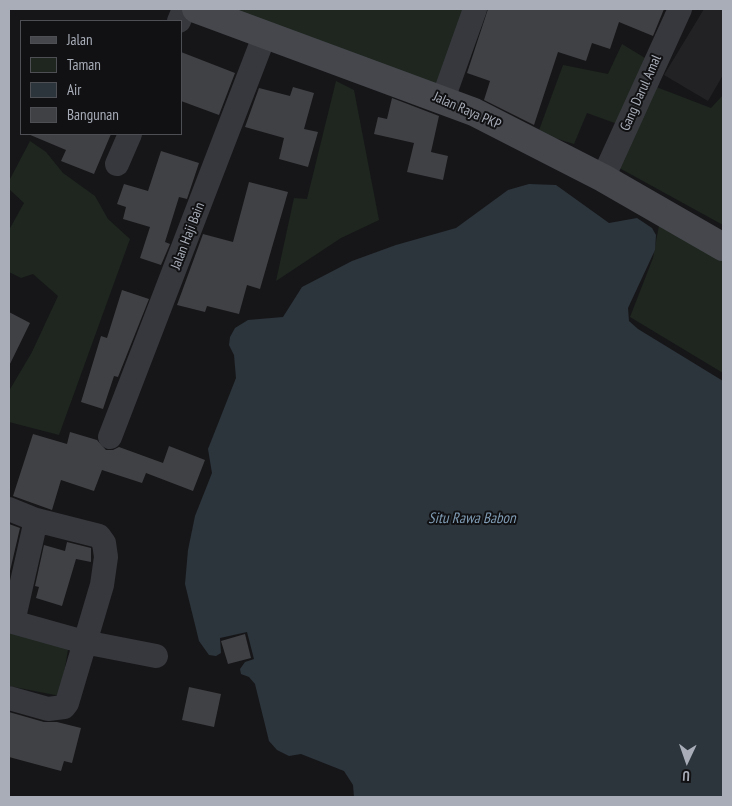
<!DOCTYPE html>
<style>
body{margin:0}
#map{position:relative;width:732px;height:806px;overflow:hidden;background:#161618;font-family:"PT Sans Narrow",sans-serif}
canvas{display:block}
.frame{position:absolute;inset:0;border:10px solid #a8adb8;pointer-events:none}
.legend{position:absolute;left:20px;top:20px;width:162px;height:115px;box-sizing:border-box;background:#111113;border:1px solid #4d4f55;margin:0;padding:6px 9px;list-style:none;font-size:15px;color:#a8adb8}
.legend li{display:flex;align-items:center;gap:10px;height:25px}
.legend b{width:25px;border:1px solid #4d4f55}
.north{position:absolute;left:662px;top:736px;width:50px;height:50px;-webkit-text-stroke:4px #111113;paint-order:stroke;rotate:183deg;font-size:14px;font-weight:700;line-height:20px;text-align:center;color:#a8adb8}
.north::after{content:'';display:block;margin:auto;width:18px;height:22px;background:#a8adb8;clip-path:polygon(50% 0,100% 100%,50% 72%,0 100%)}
</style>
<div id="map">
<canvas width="732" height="806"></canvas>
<div class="frame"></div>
<ul class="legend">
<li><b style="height:6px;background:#45474d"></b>Jalan</li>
<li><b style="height:14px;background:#1e261f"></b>Taman</li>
<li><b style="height:14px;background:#2c353c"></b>Air</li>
<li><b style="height:14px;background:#404145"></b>Bangunan</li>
</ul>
<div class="north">U</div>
</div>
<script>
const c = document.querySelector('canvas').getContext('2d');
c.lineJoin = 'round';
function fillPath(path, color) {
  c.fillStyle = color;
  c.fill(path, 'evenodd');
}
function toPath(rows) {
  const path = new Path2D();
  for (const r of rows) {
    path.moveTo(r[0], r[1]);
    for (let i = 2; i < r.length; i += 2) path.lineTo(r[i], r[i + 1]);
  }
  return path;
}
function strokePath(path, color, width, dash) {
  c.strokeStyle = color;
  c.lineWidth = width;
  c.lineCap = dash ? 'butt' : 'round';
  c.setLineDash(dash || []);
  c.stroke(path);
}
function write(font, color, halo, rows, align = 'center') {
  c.font = font + ' "PT Sans Narrow",sans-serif';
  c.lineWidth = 4;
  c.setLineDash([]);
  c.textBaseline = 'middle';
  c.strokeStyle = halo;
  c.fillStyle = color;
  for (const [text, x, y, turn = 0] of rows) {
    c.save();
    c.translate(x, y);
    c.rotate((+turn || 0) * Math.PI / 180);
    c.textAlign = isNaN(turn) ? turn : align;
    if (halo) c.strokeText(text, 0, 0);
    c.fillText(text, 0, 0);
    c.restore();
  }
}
const built = toPath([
 [704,9,723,9,723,75,708,101,664,75]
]);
const green = toPath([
 [209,9,467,9,440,85],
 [622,44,645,58,651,85,711,108,723,95,723,225,612,164,623,126,587,113,574,144,538,133,563,65,608,74],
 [336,81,354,90,379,220,341,238,276,281,294,198,307,199],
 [30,141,46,152,63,173,95,196,108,219,130,239,59,435,9,422,9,391,32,352,58,296,33,274,21,278,9,272,9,230,24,203,9,189,9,181],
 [660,220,723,253,723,373,630,317,653,258],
 [9,633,69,644,60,696,9,686]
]);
const water = toPath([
 [529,184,556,185,609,223,637,218,652,228,656,235,655,250,628,308,629,321,638,329,723,381,723,797,354,797,353,785,344,771,301,754,289,756,277,750,269,741,255,684,249,677,241,674,240,669,245,662,254,659,247,632,220,638,221,653,216,656,209,655,199,641,185,584,188,550,195,516,212,473,208,449,236,378,234,355,229,345,230,337,235,328,248,320,283,317,302,287,352,261,396,245,456,228,508,190]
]);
const building = toPath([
 [488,9,664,9,653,36,619,22,610,49,592,43,586,61,558,52,534,125,484,100,490,81,467,73],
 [181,52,235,73,219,115,181,101],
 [293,87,314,93,304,129,318,132,308,167,279,159,284,138,245,127,259,88,290,96],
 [392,98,439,116,431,152,448,156,443,180,407,172,414,143,374,134,378,117,387,119],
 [28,134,111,134,94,174,61,161,66,150],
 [161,151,199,163,187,199,179,197,165,242,170,244,161,265,140,258,150,227,123,219,126,207,117,204,124,184,148,191],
 [249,182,288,192,260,289,247,285,239,314,207,306,205,312,177,305,203,234,233,242],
 [122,290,149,299,118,377,114,376,103,409,81,402,101,336,107,338],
 [9,312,30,323,9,366],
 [70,432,97,440,106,450,113,450,119,447,163,463,169,446,205,460,193,491,146,473,142,483,102,470,94,491,61,480,52,510,13,496,33,434,67,444],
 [9,524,20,528,10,571,9,571],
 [67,542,91,548,91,562,76,559,62,606,36,598,39,587,35,586,44,545,65,551],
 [245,634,251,658,228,664,221,641],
 [189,687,221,694,214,727,182,720],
 [9,712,44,722,57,722,81,728,72,763,64,761,61,771,9,757]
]);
const street = toPath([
 [179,21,184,9],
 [443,99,475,9],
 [117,164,130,134],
 [603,178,680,9],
 [110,437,265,34],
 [9,509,36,520,99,536,104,543,106,557,102,585,67,703,64,707,48,709,9,698],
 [9,621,84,642,156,656],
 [13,622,36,520]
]);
const secondary = toPath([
 [196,9,474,112,603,178,723,247]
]);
const streetNames = [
 ["Gang Darul Amal",641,93,-66],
 ["Jalan Raya PKP",467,111,24],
 ["Jalan Haji Bain",188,236,-69]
];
const waterNames = [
 ["Situ Rawa Babon",472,519]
];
fillPath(built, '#222225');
fillPath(green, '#1e261f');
fillPath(water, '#2c353c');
fillPath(building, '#404145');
strokePath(street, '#37383d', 24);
strokePath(secondary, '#45474d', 28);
write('14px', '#a8adb8', '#111113', streetNames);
write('italic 15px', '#7f9bb3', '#111113', waterNames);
</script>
